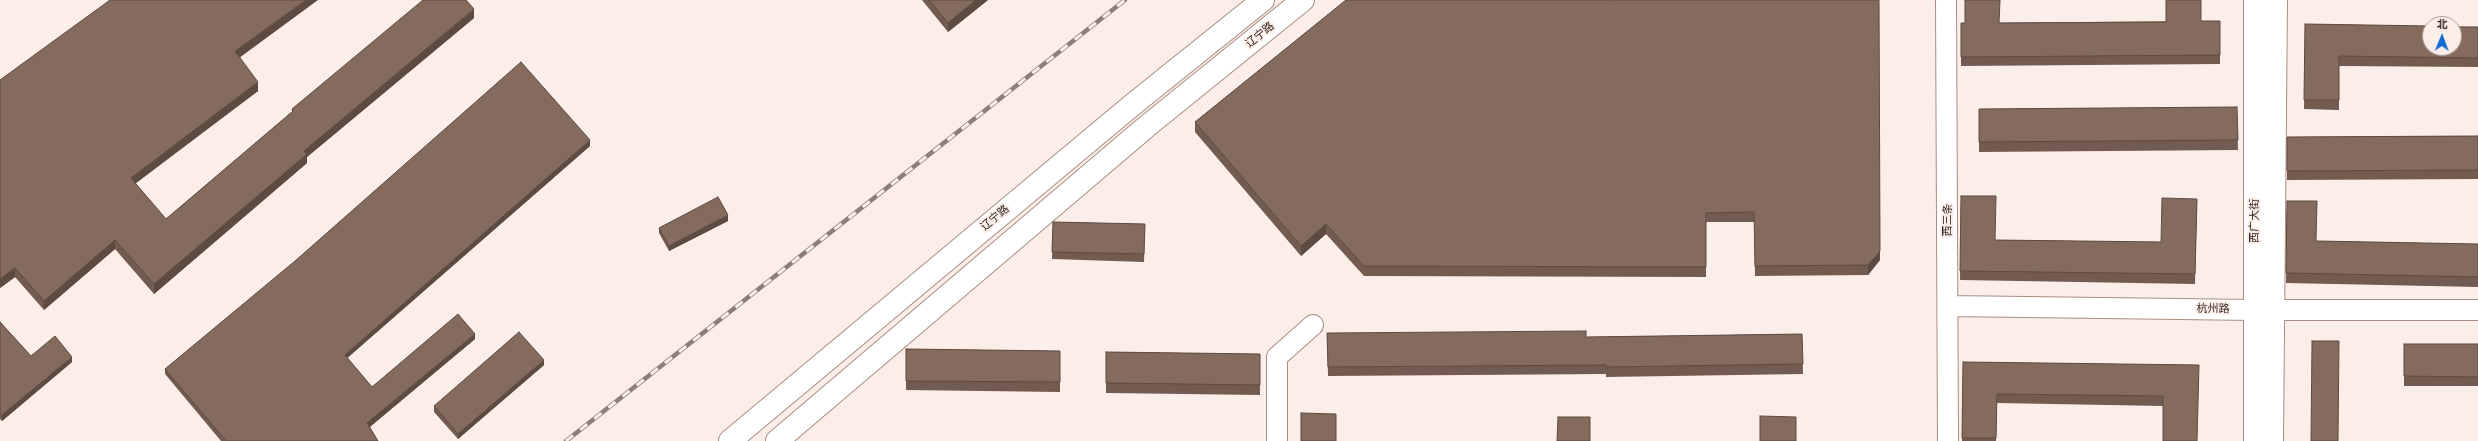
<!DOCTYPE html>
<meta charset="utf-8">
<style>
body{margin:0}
#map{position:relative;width:2478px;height:441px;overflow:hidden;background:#fbeee9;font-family:Rubik,"Noto Sans SC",sans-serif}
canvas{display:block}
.north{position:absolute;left:2422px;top:16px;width:40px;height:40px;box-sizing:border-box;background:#fbeee9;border:1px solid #ab9f9a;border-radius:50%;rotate:1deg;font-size:11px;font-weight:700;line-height:16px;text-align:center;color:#342924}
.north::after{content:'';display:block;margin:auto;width:14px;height:18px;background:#126ad3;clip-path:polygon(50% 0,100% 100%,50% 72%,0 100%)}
</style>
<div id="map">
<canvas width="2478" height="441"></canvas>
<div class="north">北</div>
</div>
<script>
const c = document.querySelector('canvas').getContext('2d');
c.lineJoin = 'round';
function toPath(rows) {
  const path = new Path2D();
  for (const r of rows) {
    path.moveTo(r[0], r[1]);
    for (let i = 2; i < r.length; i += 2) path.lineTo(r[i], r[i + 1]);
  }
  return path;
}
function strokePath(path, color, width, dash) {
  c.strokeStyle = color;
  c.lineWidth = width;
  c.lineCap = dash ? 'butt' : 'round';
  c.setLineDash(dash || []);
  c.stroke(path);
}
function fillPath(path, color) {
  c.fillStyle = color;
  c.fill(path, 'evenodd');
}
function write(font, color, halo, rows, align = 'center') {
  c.font = font + ' Rubik,"Noto Sans SC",sans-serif';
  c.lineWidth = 4;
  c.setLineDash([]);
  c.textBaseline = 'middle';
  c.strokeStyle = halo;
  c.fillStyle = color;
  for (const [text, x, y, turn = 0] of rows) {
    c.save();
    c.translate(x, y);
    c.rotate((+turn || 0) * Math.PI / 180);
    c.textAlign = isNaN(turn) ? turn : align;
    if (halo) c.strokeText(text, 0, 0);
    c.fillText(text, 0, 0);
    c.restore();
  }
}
const minor = toPath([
 [1946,0,1948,441],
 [1949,306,2254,310,2478,310],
 [1277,441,1277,357,1313,325]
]);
const major = toPath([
 [730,441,1131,106,1263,0],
 [777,441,1146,127,1303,0],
 [2255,441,2255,0],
 [2272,441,2276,0]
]);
const rail = toPath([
 [566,441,1125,0]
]);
const wall = toPath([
 [922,0,988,0,948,32],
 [1346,0,1880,260,1868,275,1755,276,1754,222,1706,222,1706,277,1364,276,1326,234,1301,256,1195,132,1195,122],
 [474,18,307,157,307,163,154,294,115,249,44,310,15,277,0,288,0,80,240,57,258,91,135,183,166,219,292,112,292,109],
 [2220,21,2220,64,1961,66,1961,23],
 [2305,24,2478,27,2478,67,2339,66,2339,110,2304,109],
 [2237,107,2238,150,1979,152,1979,109],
 [2478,136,2478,179,2287,180,2287,137],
 [590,146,347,358,372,387,475,339,370,427,378,441,221,441,165,374,165,369],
 [1961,196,1995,240,2161,242,2197,199,2195,284,1960,280],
 [2287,201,2316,241,2478,244,2478,287,2286,283],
 [728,221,669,251,659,233,659,228],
 [1053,222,1145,224,1144,262,1052,259],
 [0,322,31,356,72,362,2,421,0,419],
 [1327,333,1586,337,1802,334,1803,374,1606,377,1606,374,1328,376],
 [2404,344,2478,344,2478,386,2404,386],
 [906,349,1060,351,1060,392,906,390],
 [1106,352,1260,354,1260,395,1106,393],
 [1963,362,2199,365,2163,406,1997,403,1996,441,1962,441],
 [544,365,458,439,434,412,434,406]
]);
const shadedWall = toPath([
 [306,0,318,0,235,61,235,51],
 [976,0,988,0,948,32,948,23],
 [474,9,474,18,307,157,307,163,154,294,154,284,304,151],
 [258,82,258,91,131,187,131,178],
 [590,140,590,146,345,360,345,355],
 [728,215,728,221,669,251,669,246],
 [1326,224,1326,234,1301,256,1301,246],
 [115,240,115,249,44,310,44,301],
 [1880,251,1880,260,1868,275,1868,265],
 [15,268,15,277,0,288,0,279],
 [475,334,475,339,367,429,367,423],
 [72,357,72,362,2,421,2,415],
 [544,360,544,365,458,439,458,434]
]);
const building = toPath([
 [110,0,306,0,235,51,258,82,131,178,166,219,293,111,292,109,423,0,466,0,474,9,304,151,307,154,154,284,115,240,44,301,15,268,0,279,0,80,110,0],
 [929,0,976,0,948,23,929,0],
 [1346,0,1879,0,1880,251,1868,265,1755,266,1754,212,1706,213,1706,267,1364,266,1326,224,1301,246,1195,122,1346,0],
 [1965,0,2000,0,1999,23,2166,22,2166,0,2201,0,2201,21,2220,21,2220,55,1961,57,1961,23,1965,23,1965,0],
 [2305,24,2430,26,2430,48,2454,48,2454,27,2478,27,2478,58,2339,56,2339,100,2304,100,2305,24],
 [521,62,590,140,345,355,372,387,458,314,475,334,367,423,378,441,226,441,165,369,295,261,521,62],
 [2237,107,2238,140,1979,142,1979,109,2237,107],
 [2478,136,2478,170,2287,171,2287,137,2478,136],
 [1961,196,1996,196,1995,240,2161,242,2162,198,2197,199,2195,274,1960,271,1961,196],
 [718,197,728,215,669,246,659,228,718,197],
 [2287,201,2317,201,2316,241,2478,244,2478,277,2286,273,2287,201],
 [1053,222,1145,224,1144,254,1052,252,1053,222],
 [0,322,31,356,55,336,72,357,2,415,0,413,0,322],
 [1586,331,1586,337,1802,334,1803,364,1606,367,1606,365,1328,367,1327,333,1586,331],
 [519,332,544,360,458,434,434,406,519,332],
 [2312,341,2339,341,2338,441,2311,441,2312,341],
 [2404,344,2478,344,2478,377,2404,376,2404,344],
 [906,349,1060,351,1060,382,906,381,906,349],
 [1106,352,1260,354,1260,385,1106,383,1106,352],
 [1963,362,2199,365,2197,441,2163,441,2163,396,1997,394,1996,438,1962,438,1963,362],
 [1301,413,1336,414,1336,441,1301,441,1301,413],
 [1760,416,1796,417,1796,441,1760,441,1760,416],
 [1558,417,1590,417,1590,441,1557,441,1558,417]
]);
const streetNames = [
 ["辽宁路",1260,35,-39],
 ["辽宁路",995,218,-40],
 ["西三条",1948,220,-90],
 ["西广大街",2255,221,-90],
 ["杭州路",2213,309,1]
];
strokePath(minor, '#a98e81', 22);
strokePath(major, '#a98e81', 24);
strokePath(minor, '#fff', 20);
strokePath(major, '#fff', 22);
strokePath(rail, '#8b7f7a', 4.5);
strokePath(rail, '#fbeee9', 3, [9]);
fillPath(wall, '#725c51');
fillPath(shadedWall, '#5d4b42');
fillPath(building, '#856b5e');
strokePath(building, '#5d4b42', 1);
write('11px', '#342924', '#fbeee9', streetNames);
</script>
